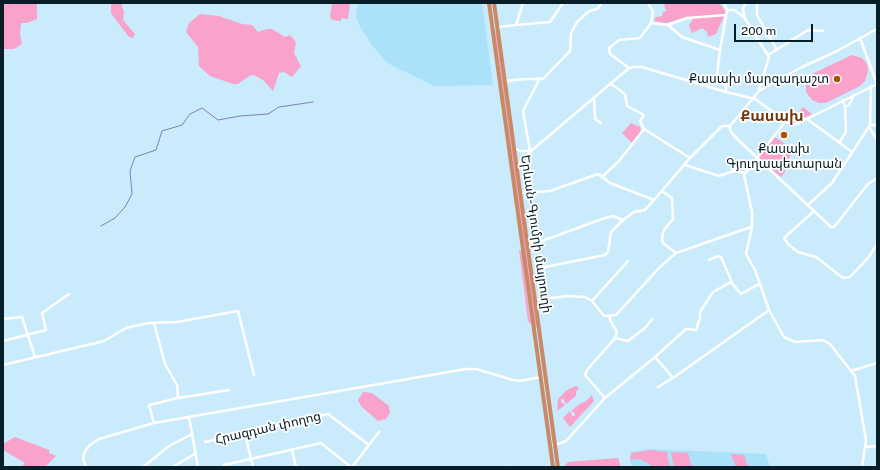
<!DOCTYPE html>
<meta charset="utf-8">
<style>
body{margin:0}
#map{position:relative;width:880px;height:470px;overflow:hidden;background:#c9ebfb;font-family:"Public Sans",sans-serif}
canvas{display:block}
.frame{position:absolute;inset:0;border:4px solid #071e28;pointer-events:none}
.scale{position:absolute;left:734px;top:24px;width:79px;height:18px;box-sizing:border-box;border:2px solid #071e28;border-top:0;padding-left:5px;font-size:12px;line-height:14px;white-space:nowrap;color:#071e28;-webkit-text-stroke:3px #fff;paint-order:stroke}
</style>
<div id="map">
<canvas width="880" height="470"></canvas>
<div class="frame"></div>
<div class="scale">200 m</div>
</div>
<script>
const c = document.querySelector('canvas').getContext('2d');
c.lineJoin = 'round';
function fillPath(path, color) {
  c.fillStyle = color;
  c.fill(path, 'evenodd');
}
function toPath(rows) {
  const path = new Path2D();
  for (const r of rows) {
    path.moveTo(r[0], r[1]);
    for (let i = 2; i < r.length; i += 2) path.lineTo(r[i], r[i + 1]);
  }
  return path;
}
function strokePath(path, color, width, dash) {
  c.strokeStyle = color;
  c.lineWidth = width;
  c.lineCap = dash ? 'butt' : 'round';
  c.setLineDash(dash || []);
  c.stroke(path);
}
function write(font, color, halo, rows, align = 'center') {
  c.font = font + ' "Public Sans","Noto Sans Armenian",sans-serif';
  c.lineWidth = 3.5;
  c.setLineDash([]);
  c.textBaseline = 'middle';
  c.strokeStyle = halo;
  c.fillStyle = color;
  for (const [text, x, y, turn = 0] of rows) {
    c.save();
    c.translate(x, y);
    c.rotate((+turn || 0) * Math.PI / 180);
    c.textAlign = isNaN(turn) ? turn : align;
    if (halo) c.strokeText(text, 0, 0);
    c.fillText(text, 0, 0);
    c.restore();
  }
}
const built = toPath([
 [358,3,482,3,493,85,434,86,387,63,371,44,358,23,356,17],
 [650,449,766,454,770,467,632,467,630,461,630,452]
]);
const green = toPath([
 [3,3,37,3,37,19,27,23,21,23,20,34,22,44,14,49,3,49],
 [111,3,121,3,124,12,123,20,135,34,133,38,129,37,116,20,111,13],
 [332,3,350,3,348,19,341,18,341,21,332,20,330,16],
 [664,3,716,3,721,5,726,12,716,34,708,37,707,32,702,28,692,33,689,25,693,19,688,17,666,23,654,21,656,17,662,16,663,12,667,11,665,8],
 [200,14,219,16,242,24,252,25,258,32,267,29,272,29,285,37,290,35,296,42,294,53,301,66,292,77,284,72,279,73,273,91,263,80,254,75,249,76,238,84,233,84,210,76,199,66,198,47,186,32,189,23],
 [496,30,537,327,535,327,495,31],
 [852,55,862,58,867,64,868,71,865,81,860,86,826,103,819,103,812,100,806,92,806,84,809,78,814,73],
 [803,107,812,114,792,124,784,118,787,114,793,119],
 [631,123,640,127,641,132,632,143,622,133],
 [775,137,785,144,782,148,791,155,786,162,785,172,781,177,758,158],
 [519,250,522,251,531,324,528,321],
 [576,386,579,388,576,392,576,396,566,404,563,399,561,399,561,402,565,405,557,411,558,399,567,390],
 [363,392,372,393,389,406,390,413,386,419,378,421,361,406,358,400],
 [592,395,594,401,570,427,563,418,570,411,572,416,575,416,575,413,571,411,581,403,585,402],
 [15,437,49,450,49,453,56,456,45,467,21,467,25,463,3,450,3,444],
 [650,450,667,452,670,467,654,467,640,459,630,460,632,453],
 [671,452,688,453,692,467,674,467],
 [731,454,744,455,748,466,736,467],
 [618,458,621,467,564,467,568,462]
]);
const stream = toPath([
 [101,226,115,218,125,207,132,194,130,171,135,157,156,150,162,131,182,125,190,114,202,108,218,120,240,116,268,114,279,107,313,102]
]);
const minor = toPath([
 [648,3,653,12,651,23],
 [724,3,727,10],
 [757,3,757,15,777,50],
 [727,10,734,10,744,17,769,57,759,90],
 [744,17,743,8,746,3],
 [516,25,550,22,563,3],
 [668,25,687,18,726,15],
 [498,27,516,25,523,3],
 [860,38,877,84],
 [768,55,808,30,823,31],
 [629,68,610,54,609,48,619,40,640,38,651,23,668,25,682,37,720,50],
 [505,81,526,79,543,79,570,51,571,33,577,22,589,11,597,9,601,4],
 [611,84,625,94,627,106,644,115,640,121,644,129,690,158],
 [726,92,726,87,717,75,720,50,727,10],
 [594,98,595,119,601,123],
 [845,107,849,105,854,95],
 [807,119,852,152],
 [785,122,744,175,752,212,752,227,746,254,755,270,769,310,784,337,795,342,823,340,830,344,855,376,866,440,862,467],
 [870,125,871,86],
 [870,125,877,125],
 [730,126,730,130,734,136,831,227,834,227,868,184,877,178],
 [730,126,759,91,800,68,837,51,877,29],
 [869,127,877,140],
 [839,143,846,132,845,107,843,100],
 [514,148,520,151,530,151],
 [530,151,523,111,540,78],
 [685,165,719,176,734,171,745,173],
 [517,166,531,151,629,68,634,67,642,67,726,92,755,99,791,125,797,124,877,84],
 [602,177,619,161,644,129],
 [662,191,672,198,673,219,664,230,662,237,663,243,676,253],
 [520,193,550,191,598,174,610,183,654,200,690,158,722,126,730,126],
 [808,205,832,183,870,125],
 [814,211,784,238,789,245,798,252,816,257,843,278,850,277,868,258,877,244],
 [528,243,542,241,602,219,613,216,623,220,634,212,645,210,654,200],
 [709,260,718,256,721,257,732,282],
 [545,267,605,255,608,252,611,232,623,220],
 [535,300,568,296,585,297,592,301,604,316,616,315,659,268,676,253,751,227],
 [592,301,628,261],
 [610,316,610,320,617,332,615,338],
 [3,319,22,317,35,357],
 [154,323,165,364,177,385,178,398],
 [3,341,46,330,42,313,69,294],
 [655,357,673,378,769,310],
 [3,365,104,341,126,328,148,323,177,322,238,311,254,375],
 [851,371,877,363],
 [658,387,673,378],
 [605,398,585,375,587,370,615,338,628,341,646,327,652,319],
 [189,417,198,467],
 [154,423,149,405,178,398,229,390],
 [245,434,253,467],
 [205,442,328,414,369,445],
 [555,445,566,441,605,398,655,357,686,329,696,330,700,318,700,312,713,292,731,282,741,294,759,284],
 [865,447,877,446],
 [292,450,296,467],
 [86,467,83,459,84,453,90,445,99,439,154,423,466,369,476,369,513,380,520,381,541,377],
 [143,467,169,446,192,434],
 [173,467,196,453],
 [223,467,224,465,321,443,351,467],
 [352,467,379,432],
 [508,467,512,467]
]);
const highway = toPath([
 [489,3,553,467],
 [494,3,558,467]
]);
const markers = [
 [837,79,4,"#ae4f03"],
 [784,135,4,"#ae4f03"]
];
const poiNames = [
 ["Քասախ մարզադաշտ",829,79],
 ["Քասախ",784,149,"center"],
 ["Գյուղապետարան",784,164,"center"]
];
const streetNames = [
 ["Երևան-Գյումրի մայրուղի",536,234,82],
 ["Հրազդան փողոց",268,428,-13]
];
const quarterNames = [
 ["Քասախ",772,116]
];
fillPath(built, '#ace1fa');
fillPath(green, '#f8a2cc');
strokePath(stream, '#7f7fbc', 1);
strokePath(minor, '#fff', 2.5);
strokePath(highway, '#ca8966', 4);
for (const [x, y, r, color] of markers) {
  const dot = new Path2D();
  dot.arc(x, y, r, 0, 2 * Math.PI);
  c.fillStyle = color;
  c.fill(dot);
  strokePath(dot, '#fff', 1.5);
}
write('13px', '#071e28', '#fff', poiNames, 'right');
write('13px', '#071e28', '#fff', streetNames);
write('bold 15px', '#74370f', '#fff', quarterNames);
</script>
